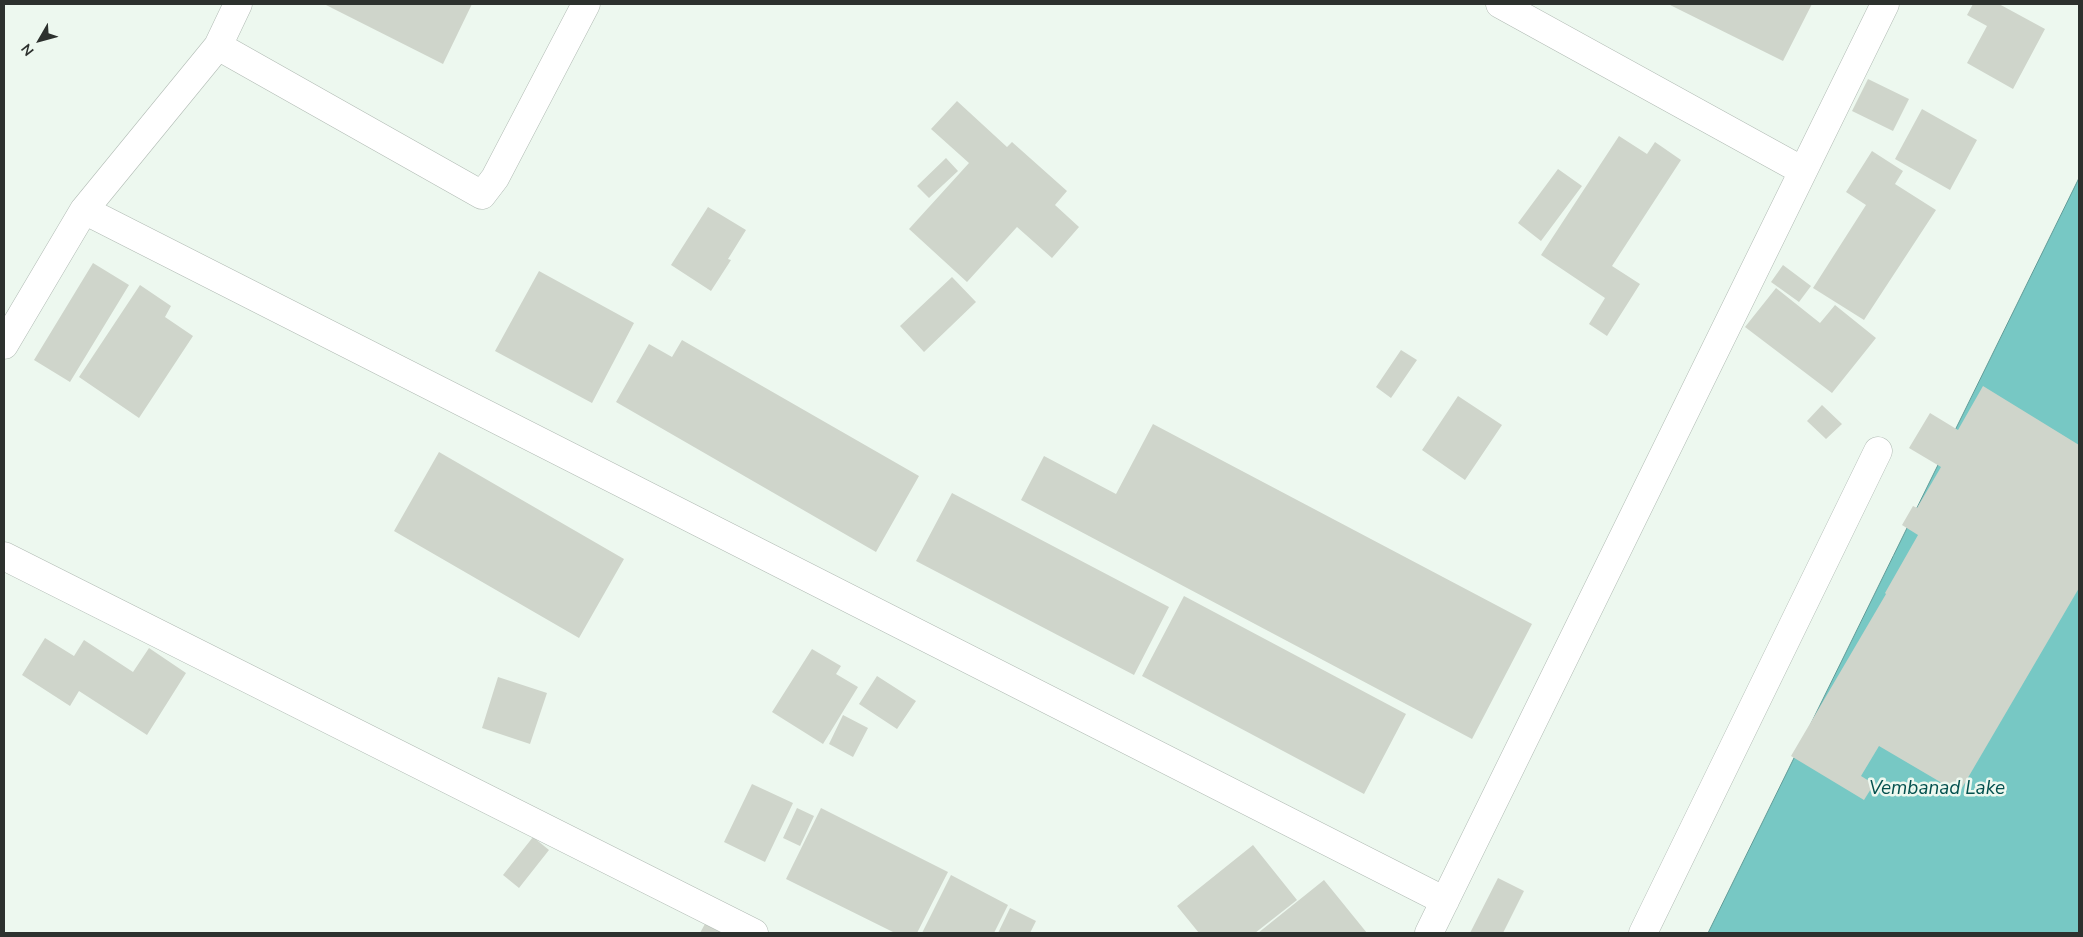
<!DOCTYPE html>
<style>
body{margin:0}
#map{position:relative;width:2083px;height:937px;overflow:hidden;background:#edf8ef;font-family:"Nunito Sans",sans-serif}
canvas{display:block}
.frame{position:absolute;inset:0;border:5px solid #2d312e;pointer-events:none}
.north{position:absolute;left:15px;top:15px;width:50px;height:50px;-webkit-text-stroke:4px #edf8ef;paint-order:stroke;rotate:232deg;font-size:14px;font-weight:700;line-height:20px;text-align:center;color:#2d312e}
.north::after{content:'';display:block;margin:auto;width:18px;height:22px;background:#2d312e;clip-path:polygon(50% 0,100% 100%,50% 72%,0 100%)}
</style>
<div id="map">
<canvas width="2083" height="937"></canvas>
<div class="frame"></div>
<div class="north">N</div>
</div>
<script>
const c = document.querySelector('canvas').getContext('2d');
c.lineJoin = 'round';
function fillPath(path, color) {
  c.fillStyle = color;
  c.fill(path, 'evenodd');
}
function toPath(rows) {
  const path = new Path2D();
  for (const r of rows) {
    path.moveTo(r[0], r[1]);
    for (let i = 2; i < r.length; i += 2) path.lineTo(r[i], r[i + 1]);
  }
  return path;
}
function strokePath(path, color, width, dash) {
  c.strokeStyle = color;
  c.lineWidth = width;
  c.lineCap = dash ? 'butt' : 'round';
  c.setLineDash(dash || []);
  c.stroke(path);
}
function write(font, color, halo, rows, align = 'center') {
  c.font = font + ' "Nunito Sans",sans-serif';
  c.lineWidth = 5;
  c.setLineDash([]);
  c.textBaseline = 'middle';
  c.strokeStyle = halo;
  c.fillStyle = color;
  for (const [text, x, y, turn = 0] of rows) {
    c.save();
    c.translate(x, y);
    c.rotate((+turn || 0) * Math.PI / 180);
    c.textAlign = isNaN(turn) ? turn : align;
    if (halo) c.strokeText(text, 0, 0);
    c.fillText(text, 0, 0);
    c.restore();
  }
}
const water = toPath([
 [2079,178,2079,933,1708,933,2079,178]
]);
const building = toPath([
 [324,4,472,4,443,64],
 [1668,4,1812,4,1783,61],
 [1973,4,1999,4,2045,29,2013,89,1967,63,1987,26,1967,15],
 [1868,79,1909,99,1893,131,1852,111],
 [957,101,1007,147,1012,142,1067,191,1055,205,1079,227,1052,258,1017,227,967,282,909,229,969,163,931,129],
 [1922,109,1977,140,1950,190,1895,159],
 [1619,136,1647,154,1655,142,1681,160,1612,266,1640,284,1607,336,1589,324,1605,298,1541,255],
 [1872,151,1903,171,1895,184,1936,210,1864,320,1813,288,1866,205,1846,192],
 [946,158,958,171,929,198,917,186],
 [1558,169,1582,186,1541,241,1518,223],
 [708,207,746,230,728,259,731,260,711,291,671,265],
 [93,263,129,285,70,382,34,360],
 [1783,265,1811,286,1799,302,1771,282],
 [539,271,634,323,592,403,495,351],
 [952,277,976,302,924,352,900,326],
 [140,285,171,306,165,317,193,336,139,418,79,377],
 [1776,288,1820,323,1835,305,1876,338,1832,393,1745,327],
 [682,340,919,476,876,552,616,402,649,344,672,357],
 [1401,350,1417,360,1391,398,1376,387],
 [1983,386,2079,445,2079,588,1959,793,1879,746,1861,776,1874,784,1864,800,1791,756,1886,594,1885,593,1918,535,1902,525,1913,506,1917,508,1941,467,1909,448,1930,413,1958,430],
 [1458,396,1502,425,1465,480,1422,450],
 [1822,405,1842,424,1826,439,1807,421],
 [1153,424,1532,624,1472,739,1021,500,1044,456,1116,494],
 [439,452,624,559,579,638,394,531],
 [952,493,1169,607,1134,675,916,561],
 [1184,596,1406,714,1364,794,1142,676],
 [45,638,74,656,84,640,133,672,149,648,186,673,147,735,79,691,70,706,22,675],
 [812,649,841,666,836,674,858,687,823,744,772,712],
 [877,676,916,701,897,729,859,704],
 [498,677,547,693,530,744,482,728],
 [843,715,868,728,853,757,829,744],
 [752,784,793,803,765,862,724,842],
 [797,808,814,816,800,846,783,838],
 [821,808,948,872,917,933,895,933,786,879],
 [533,837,549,850,519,888,503,875],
 [1253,845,1297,900,1255,933,1199,933,1177,906],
 [951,875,1008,905,994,933,922,933],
 [1498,878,1524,891,1503,933,1470,933],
 [1324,880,1367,933,1258,933],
 [1010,908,1036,921,1030,933,998,933],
 [706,922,726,933,700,933]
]);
const minor = toPath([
 [1500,4,1803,171],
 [218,46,238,4],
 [84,210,1445,901],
 [4,345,84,210,218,46,482,195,495,178,586,4],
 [4,556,754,933],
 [1429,933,1885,4],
 [1643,933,1878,451]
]);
const waterNames = [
 ["Vembanad Lake",1937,789]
];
fillPath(water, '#77c8c4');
strokePath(water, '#619b97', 1);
fillPath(building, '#cfd5cb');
strokePath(minor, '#b0bab3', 29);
strokePath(minor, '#fff', 28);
write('italic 19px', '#03504e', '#edf8ef', waterNames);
</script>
